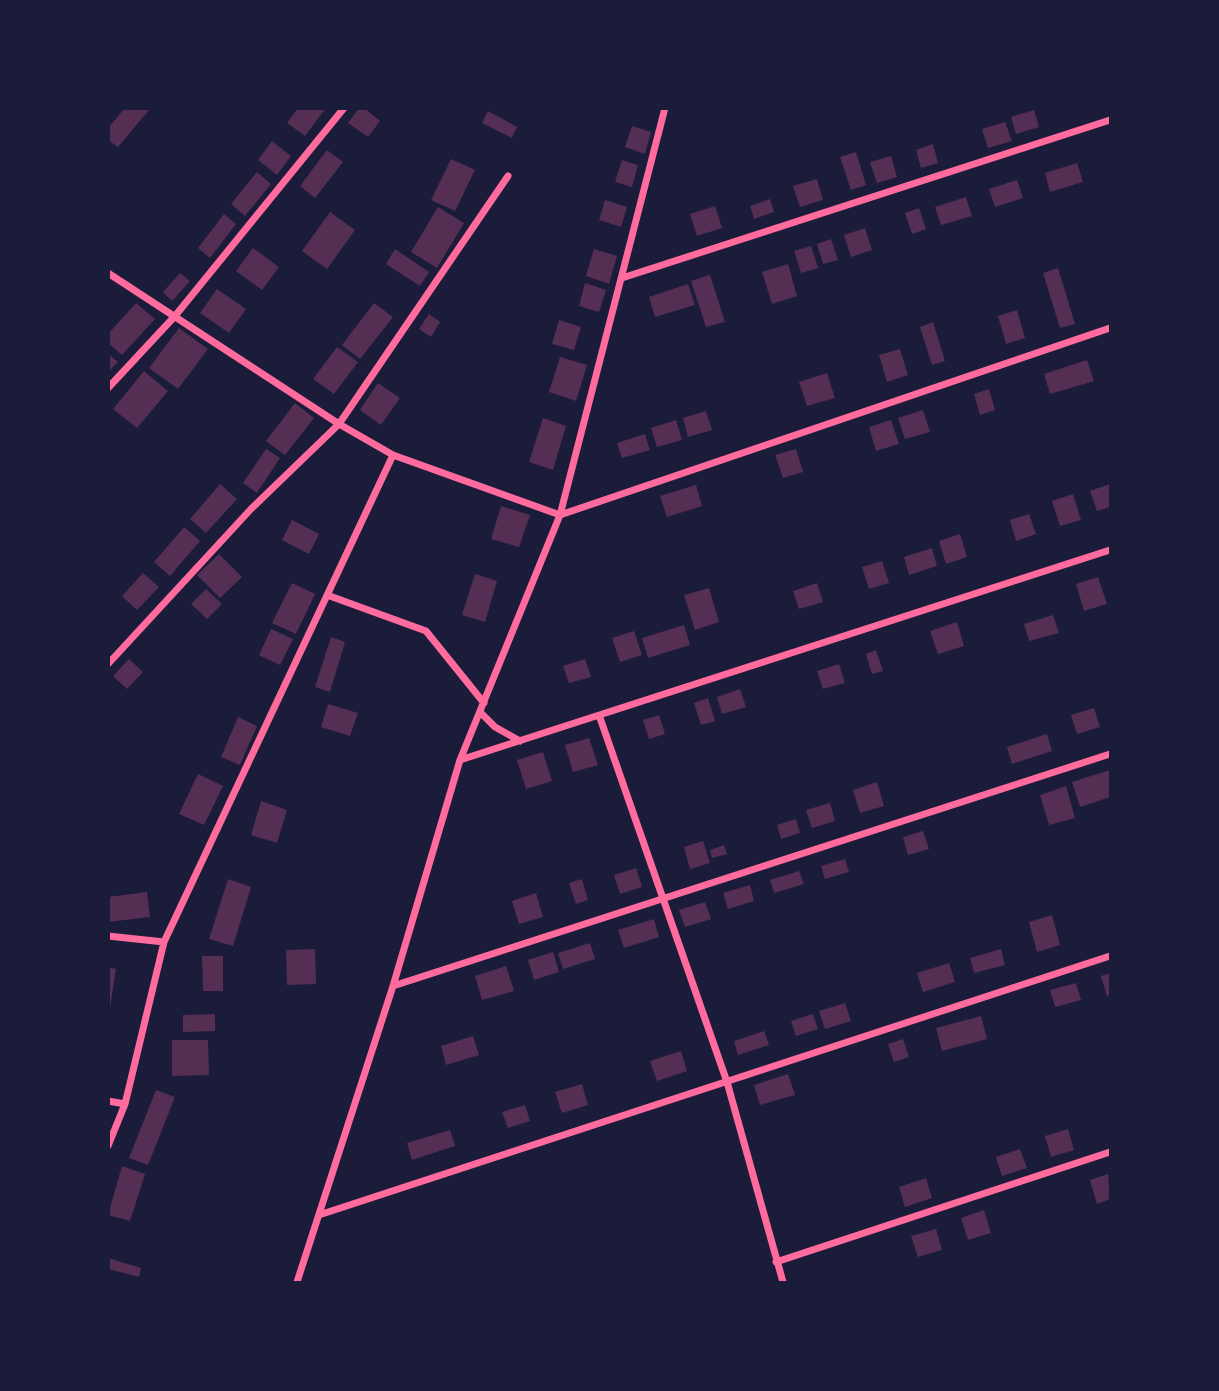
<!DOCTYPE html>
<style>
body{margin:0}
#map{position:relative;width:1219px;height:1391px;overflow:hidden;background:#1b1b3a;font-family:Overpass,sans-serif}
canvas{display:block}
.frame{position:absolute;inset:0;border:110px solid #1b1b3a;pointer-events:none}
</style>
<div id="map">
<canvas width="1219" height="1391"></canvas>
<div class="frame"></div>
</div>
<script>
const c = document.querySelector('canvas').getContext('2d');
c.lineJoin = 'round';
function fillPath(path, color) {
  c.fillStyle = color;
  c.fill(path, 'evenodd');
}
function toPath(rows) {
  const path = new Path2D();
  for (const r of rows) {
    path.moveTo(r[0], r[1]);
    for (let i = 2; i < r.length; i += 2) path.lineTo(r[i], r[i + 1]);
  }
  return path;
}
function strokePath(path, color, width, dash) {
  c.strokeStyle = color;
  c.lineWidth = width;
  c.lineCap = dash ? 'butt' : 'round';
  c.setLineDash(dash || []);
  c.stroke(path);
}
const building = toPath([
 [125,108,149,110,118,147,108,140,108,128],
 [298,108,326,108,305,136,287,123],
 [359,108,364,108,380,121,368,137,348,123],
 [1034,110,1039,127,1016,134,1011,117],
 [488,111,517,127,512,138,482,123],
 [1005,122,1012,141,988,148,982,129],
 [632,126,651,132,645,154,625,147],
 [272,141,291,156,277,175,258,160],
 [933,144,938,163,921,168,916,150],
 [327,150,343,162,315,198,300,186],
 [856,152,866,185,851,190,840,157],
 [891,156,897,177,877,183,870,162],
 [451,159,475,170,455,211,431,200],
 [622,160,638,165,632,187,615,182],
 [1077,163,1083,182,1050,192,1045,173],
 [257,172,271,184,245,216,231,204],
 [817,179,823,200,800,207,793,186],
 [1017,180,1023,198,995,207,989,189],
 [966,197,972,216,941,225,935,207],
 [770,199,774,212,754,219,750,206],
 [605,200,627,207,621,227,599,220],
 [715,206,722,228,697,236,690,214],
 [438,207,464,223,437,268,411,252],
 [919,208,926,229,912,234,905,213],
 [330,212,355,230,327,269,302,251],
 [224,214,236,224,210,258,198,248],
 [865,228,872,250,851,257,844,235],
 [831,239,838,260,823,264,817,244],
 [811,246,818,268,801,273,794,251],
 [253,248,279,267,262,290,236,271],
 [395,249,429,272,420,286,386,264],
 [594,249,617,256,609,284,586,276],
 [788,264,797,296,772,304,762,272],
 [1058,268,1075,324,1060,328,1043,273],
 [180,273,190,281,172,301,163,292],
 [710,275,725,322,706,327,691,281],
 [585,283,606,290,599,312,579,306],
 [688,284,695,305,655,317,649,297],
 [217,289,246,309,229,333,200,313],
 [136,303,155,319,122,355,108,343,108,334],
 [374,303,393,317,360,359,342,345],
 [1017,310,1025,338,1006,344,998,316],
 [429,314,440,322,431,337,419,329],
 [559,320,581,327,574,350,552,344],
 [933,322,945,361,932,365,920,327],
 [179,328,208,349,178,389,149,368],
 [337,347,358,362,334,394,313,379],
 [900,349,908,375,887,382,879,355],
 [108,354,118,362,108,372],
 [560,357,587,365,576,401,549,392],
 [1087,360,1094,381,1050,394,1044,374],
 [144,371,168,391,137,428,113,409],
 [827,373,835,398,807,406,799,382],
 [378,383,400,398,381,425,360,410],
 [989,389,995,410,980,415,974,394],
 [295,403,314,418,285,455,266,441],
 [923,410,930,432,905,439,898,418],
 [706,411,712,430,688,437,683,418],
 [543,418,566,426,553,470,529,462],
 [676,420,682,440,657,447,651,428],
 [891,420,899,444,876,451,869,427],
 [645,434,650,450,622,458,617,443],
 [266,449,280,458,257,493,243,483],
 [796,449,803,472,783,478,775,455],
 [220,484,237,499,206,533,190,519],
 [1110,484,1110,507,1097,511,1090,491],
 [696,485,702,506,667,517,660,496],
 [1073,494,1081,520,1060,526,1052,501],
 [501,506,530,515,519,547,491,539],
 [1029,514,1036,534,1016,541,1010,520],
 [292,520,319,534,309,554,282,540],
 [184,527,200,541,170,576,154,562],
 [960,534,967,557,946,564,939,541],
 [932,548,937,566,909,575,904,557],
 [219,554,242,577,220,598,197,575],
 [882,561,889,583,869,589,862,567],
 [143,573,159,587,137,610,122,596],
 [475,574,497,581,485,622,462,615],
 [1098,577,1107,604,1084,611,1076,584],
 [292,583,315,594,296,634,272,623],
 [817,583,823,602,799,609,793,591],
 [709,588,719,622,695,630,684,595],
 [206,589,222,604,207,619,191,604],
 [1053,615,1059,633,1029,641,1024,624],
 [957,622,964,646,938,654,930,631],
 [684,625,690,645,648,658,642,638],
 [271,629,293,639,280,665,259,655],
 [634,631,642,655,620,662,612,638],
 [331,637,345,642,330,692,315,687],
 [876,650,883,671,872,674,866,654],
 [129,659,143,672,127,689,113,676],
 [585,659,591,677,569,683,563,666],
 [839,664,845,683,823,689,817,671],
 [740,689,746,707,722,714,717,697],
 [708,698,715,721,701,725,694,703],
 [328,704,358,713,350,736,321,727],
 [1094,708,1100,727,1077,734,1071,715],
 [659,715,665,734,649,739,643,720],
 [238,717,257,726,240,765,221,757],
 [1047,734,1052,751,1012,764,1007,747],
 [589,738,598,765,573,772,565,745],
 [543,752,552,781,526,789,517,760],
 [1110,770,1110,797,1080,807,1072,782],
 [198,774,223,786,204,825,179,814],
 [877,782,884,806,860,813,853,790],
 [1066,786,1075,818,1049,825,1040,795],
 [261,801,287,810,277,843,251,835],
 [830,803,835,821,812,828,806,810],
 [796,819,800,833,781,839,777,825],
 [923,831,929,849,908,855,903,837],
 [703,841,710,863,690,869,684,847],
 [724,845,727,854,712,858,710,850],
 [845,859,849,872,825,879,821,866],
 [636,868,642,887,620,894,614,875],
 [799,871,804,884,774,893,770,880],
 [228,879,251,887,233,946,209,939],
 [582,879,588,900,576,904,569,883],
 [750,885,754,901,728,909,723,893],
 [147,892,150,917,108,922,108,897],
 [536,893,543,917,519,924,512,901],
 [705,902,711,919,685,927,679,910],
 [1052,915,1060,945,1037,952,1029,922],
 [654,919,659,937,624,948,618,930],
 [590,943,595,959,563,969,558,953],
 [315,949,316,984,287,985,286,950],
 [1001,949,1005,965,974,973,970,958],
 [553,952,559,972,534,980,528,960],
 [202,956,223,956,223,991,203,991],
 [949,963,955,982,923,992,917,973],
 [506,966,514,991,482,1000,475,976],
 [108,967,116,969,110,1008,108,1008],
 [1110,973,1110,995,1107,996,1101,976],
 [1076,983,1081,1000,1055,1007,1050,990],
 [845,1003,851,1021,825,1029,819,1011],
 [215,1014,215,1031,183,1032,183,1015],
 [813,1014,818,1029,796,1036,791,1021],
 [981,1016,987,1039,942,1051,936,1028],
 [764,1031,769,1045,738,1055,734,1041],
 [473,1036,479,1055,446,1065,441,1046],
 [903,1039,909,1057,894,1062,888,1044],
 [172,1040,208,1040,209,1075,172,1076],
 [681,1051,687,1071,657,1081,650,1061],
 [788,1074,795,1095,760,1105,754,1085],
 [582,1084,588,1105,562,1113,555,1092],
 [156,1090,175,1097,148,1165,129,1158],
 [525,1105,530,1121,508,1128,502,1112],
 [1068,1129,1074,1150,1051,1157,1045,1136],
 [450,1130,455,1146,412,1160,407,1143],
 [1020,1149,1027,1168,1002,1176,996,1157],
 [122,1166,145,1174,130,1221,108,1215],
 [1108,1174,1110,1199,1097,1204,1090,1180],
 [926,1178,932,1198,905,1207,899,1187],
 [984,1210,991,1233,968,1240,961,1218],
 [936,1229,942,1250,918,1257,911,1236],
 [108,1258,141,1268,139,1277,108,1269]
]);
const minor = toPath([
 [108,273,339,424,393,455,560,515,1110,328],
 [622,278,1110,120],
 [108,388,175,316,344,108],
 [327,595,426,631,484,703],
 [108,664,251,509,339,424,508,176],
 [480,712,495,727,520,741],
 [599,715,727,1082,783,1282],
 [460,760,1110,550],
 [108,936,164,942],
 [393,986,1110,754],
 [108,1101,125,1104],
 [108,1146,125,1104,164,942,393,455],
 [319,1215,1110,956],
 [776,1262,1110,1152],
 [297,1282,393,986,460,760,560,515,665,108]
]);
fillPath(building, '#542f53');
strokePath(minor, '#ff6b9d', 7);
</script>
